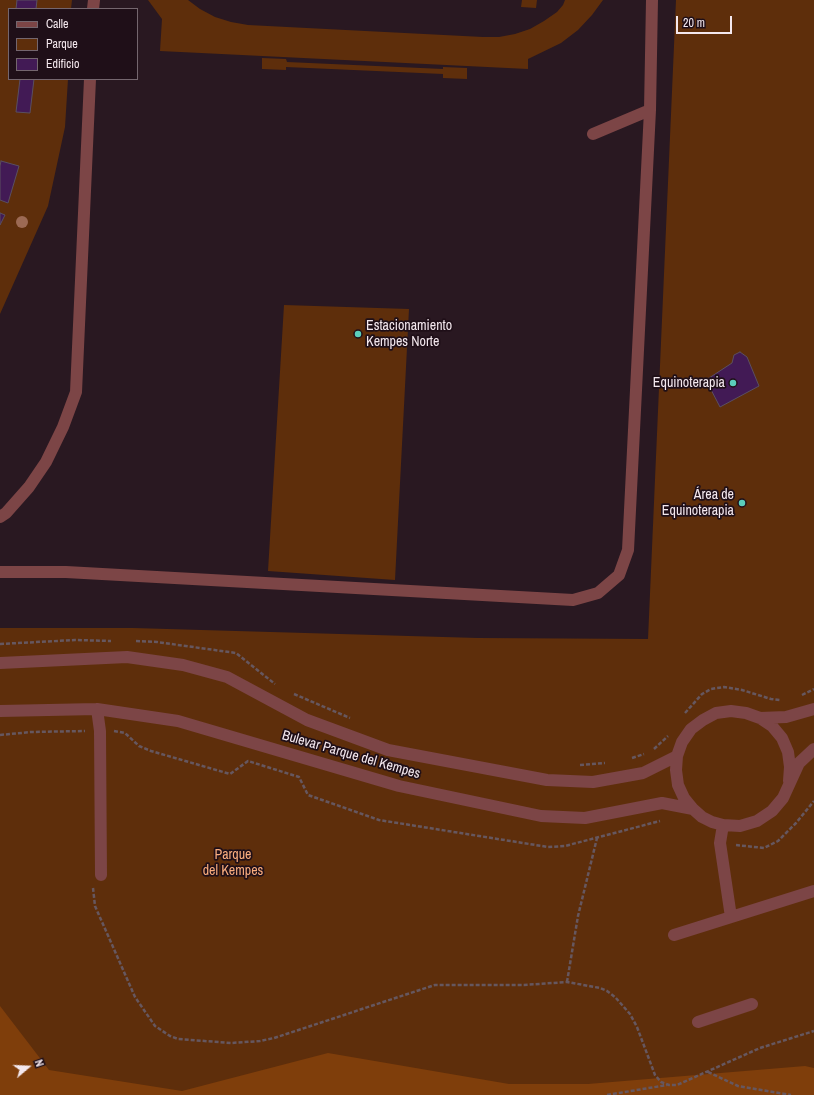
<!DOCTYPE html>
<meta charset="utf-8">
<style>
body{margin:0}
#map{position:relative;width:814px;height:1095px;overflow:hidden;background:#291821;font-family:"Archivo Narrow",sans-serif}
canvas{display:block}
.legend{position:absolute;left:8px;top:8px;width:130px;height:72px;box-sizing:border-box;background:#1f0f18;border:1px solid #74666e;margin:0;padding:5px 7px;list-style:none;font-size:12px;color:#f4e8ee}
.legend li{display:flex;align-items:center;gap:8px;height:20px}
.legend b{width:20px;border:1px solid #74666e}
.north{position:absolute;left:8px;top:1047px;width:40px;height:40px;-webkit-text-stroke:3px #1f0f18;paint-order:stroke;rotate:71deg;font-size:11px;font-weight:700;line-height:16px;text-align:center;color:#f4e8ee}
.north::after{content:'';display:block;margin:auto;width:14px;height:18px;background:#f4e8ee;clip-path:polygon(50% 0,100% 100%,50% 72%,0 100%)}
.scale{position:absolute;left:676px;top:16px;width:56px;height:18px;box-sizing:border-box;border:2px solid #f4e8ee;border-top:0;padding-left:5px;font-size:12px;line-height:14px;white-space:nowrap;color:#f4e8ee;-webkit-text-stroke:3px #1f0f18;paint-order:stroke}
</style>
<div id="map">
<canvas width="814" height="1095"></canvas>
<ul class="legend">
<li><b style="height:5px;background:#7c4546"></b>Calle</li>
<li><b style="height:11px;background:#5e2e0b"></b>Parque</li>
<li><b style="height:11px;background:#421a55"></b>Edificio</li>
</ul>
<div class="north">N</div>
<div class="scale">20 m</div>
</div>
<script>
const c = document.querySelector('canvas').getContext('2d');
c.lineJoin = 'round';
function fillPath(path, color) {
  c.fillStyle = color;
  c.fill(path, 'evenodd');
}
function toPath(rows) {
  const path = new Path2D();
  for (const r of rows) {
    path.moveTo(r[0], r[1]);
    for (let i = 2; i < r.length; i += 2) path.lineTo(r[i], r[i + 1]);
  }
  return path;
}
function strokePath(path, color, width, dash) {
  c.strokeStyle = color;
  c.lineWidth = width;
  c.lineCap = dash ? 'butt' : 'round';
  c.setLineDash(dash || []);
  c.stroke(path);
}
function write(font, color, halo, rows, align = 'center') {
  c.font = font + ' "Archivo Narrow",sans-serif';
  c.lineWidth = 3.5;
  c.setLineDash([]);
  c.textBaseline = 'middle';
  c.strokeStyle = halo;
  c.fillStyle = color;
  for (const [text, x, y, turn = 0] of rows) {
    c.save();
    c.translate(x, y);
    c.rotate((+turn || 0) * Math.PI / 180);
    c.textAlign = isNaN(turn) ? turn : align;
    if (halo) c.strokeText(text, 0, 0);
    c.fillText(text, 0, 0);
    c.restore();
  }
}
const green = toPath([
 [0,0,72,0,71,9,9,9,9,79,68,79,65,127,48,206,0,314],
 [148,0,188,0,200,9,215,17,231,22,248,25,483,37,499,37,515,34,530,29,544,21,557,12,563,5,565,0,603,0,592,15,578,30,561,43,528,59,528,69,160,51,162,19],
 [522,0,537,0,536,8,521,7],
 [676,0,814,0,814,1095,0,1095,0,628,133,628,478,638,648,639],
 [262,58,286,59,287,62,443,69,443,67,467,68,467,79,443,78,443,74,286,67,286,70,262,69],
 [284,305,409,309,395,580,268,571]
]);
const forest = toPath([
 [0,1006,49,1070,182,1091,328,1053,509,1084,588,1084,805,1066,814,1068,814,1095,0,1095]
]);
const building = toPath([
 [17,0,37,0,36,9,16,9,17,0],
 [20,79,34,79,30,113,16,112,20,79],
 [1,161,19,166,8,203,0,200,0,166,1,161],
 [0,213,5,215,0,225,0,213],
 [740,352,747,357,759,386,720,407,706,380,732,363,734,355,740,352]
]);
const path = toPath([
 [136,641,157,642,236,653,275,684],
 [0,644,75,640,111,641],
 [294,694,350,718],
 [802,695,814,689],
 [685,713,702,694,711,689,724,687,742,690,771,699,780,700],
 [114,731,125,733,139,746,151,751,230,774,248,761,299,777,308,795,379,820,548,847,565,846,660,821],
 [0,735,31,732,85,731],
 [654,749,668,736],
 [632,758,644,754],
 [580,765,605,763],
 [736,845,764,848,778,841,796,823,814,801],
 [93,888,95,906,135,997,155,1026,170,1036,178,1039,231,1043,260,1041,274,1038,435,985,524,985,567,982,600,988,607,991,615,997,630,1014,637,1027,655,1075,661,1082,669,1085,677,1085,760,1048,814,1031],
 [567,982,578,916,597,838],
 [708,1072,738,1086,791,1095],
 [607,1095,667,1085]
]);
const minor = toPath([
 [93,9,94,0],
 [593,134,650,110],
 [0,517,6,513,29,487,46,462,63,427,76,392,90,79],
 [0,572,66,572,573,600,598,593,619,575,628,550,650,110,652,0],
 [0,663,127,657,183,665,227,677,307,720,388,750,547,780,593,782,643,773,677,756],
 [97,709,100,731,101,875],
 [0,711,97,709,178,721,399,786,541,816,585,818,662,803,693,809],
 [760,718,786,717,814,709],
 [789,781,790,767,788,752,782,738,772,726,760,718,746,713,731,711,716,713,703,720,691,729,682,742,677,756,676,770,678,785,684,798,693,809,702,817,712,822,723,825,740,826,757,821,772,811,783,798,799,763,814,749],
 [723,825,720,843,731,917],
 [674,935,814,891],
 [698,1022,752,1004]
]);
const trees = [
 [22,222]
];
const markers = [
 [358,334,4,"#5bcebb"],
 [733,383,4,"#5bcebb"],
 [742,503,4,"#5bcebb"]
];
const poiNames = [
 ["Estacionamiento",366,326,"left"],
 ["Kempes Norte",366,342,"left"],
 ["Equinoterapia",725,383],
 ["Área de",734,495],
 ["Equinoterapia",734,511]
];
const streetNames = [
 ["Bulevar Parque del Kempes",351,755,16]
];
const parkNames = [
 ["Parque",233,855],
 ["del Kempes",233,871]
];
fillPath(green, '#5e2e0b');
fillPath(forest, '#7f3e0b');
fillPath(building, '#421a55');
strokePath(building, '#5a4f60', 1);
strokePath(path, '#66575f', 2.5, [4, 2]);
strokePath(minor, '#7c4546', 12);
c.fillStyle = '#9c6a54';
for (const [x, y] of trees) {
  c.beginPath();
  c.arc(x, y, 6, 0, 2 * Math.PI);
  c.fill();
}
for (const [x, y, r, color] of markers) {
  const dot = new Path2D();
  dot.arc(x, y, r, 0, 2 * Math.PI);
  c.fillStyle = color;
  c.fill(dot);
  strokePath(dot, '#1f0f18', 1.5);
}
write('14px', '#f4e8ee', '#1f0f18', poiNames, 'right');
write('14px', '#f4e8ee', '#1f0f18', streetNames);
write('14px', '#faad7e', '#1f0f18', parkNames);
</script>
